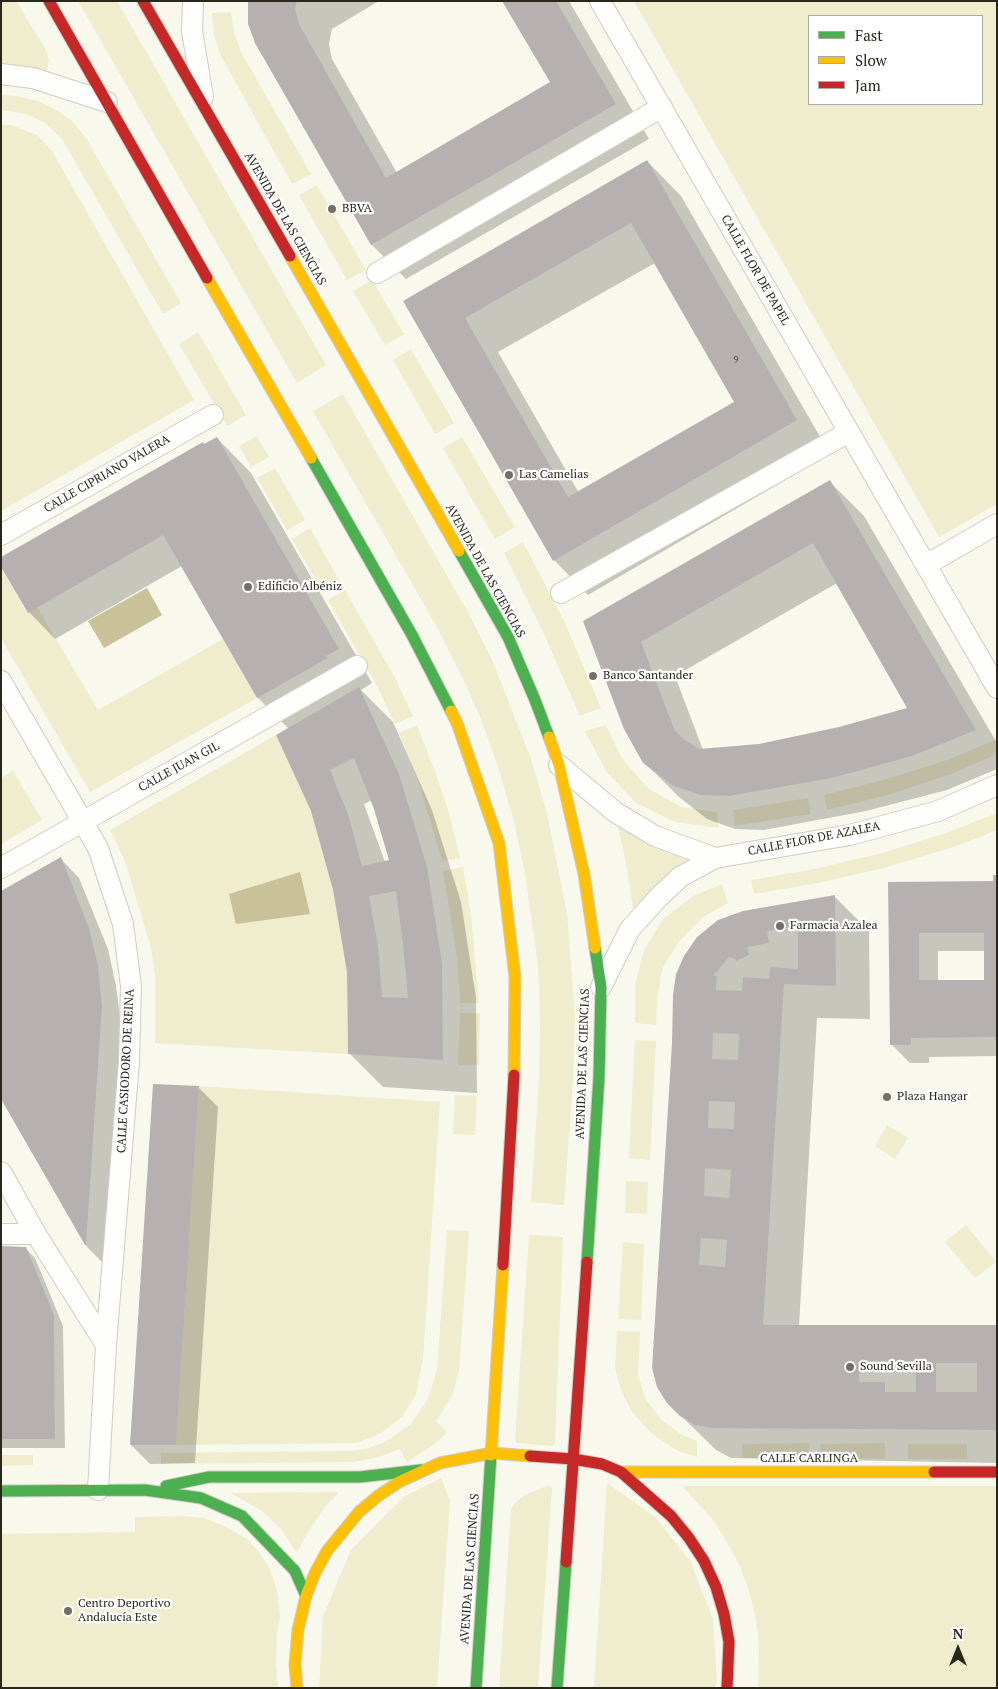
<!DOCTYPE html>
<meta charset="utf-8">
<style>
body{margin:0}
#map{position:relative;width:998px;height:1689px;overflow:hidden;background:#f9f8ed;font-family:"PT Serif",serif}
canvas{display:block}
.frame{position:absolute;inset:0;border:2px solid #29271a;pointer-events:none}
.legend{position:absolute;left:808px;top:15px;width:175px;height:90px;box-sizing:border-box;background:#fff;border:1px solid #a9a9a3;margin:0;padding:6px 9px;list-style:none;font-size:15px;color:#29271a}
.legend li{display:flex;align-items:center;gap:10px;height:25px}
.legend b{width:25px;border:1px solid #a9a9a3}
.north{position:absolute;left:933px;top:1624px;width:50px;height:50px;-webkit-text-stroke:4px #fff;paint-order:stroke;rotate:0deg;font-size:14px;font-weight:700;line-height:20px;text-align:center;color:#29271a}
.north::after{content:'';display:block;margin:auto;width:18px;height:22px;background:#29271a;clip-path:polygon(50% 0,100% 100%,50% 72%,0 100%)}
</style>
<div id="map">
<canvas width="998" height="1689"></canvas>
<div class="frame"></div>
<ul class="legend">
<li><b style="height:6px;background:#4caf50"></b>Fast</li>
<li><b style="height:6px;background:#ffc107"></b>Slow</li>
<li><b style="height:6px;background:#c62828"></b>Jam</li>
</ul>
<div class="north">N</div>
</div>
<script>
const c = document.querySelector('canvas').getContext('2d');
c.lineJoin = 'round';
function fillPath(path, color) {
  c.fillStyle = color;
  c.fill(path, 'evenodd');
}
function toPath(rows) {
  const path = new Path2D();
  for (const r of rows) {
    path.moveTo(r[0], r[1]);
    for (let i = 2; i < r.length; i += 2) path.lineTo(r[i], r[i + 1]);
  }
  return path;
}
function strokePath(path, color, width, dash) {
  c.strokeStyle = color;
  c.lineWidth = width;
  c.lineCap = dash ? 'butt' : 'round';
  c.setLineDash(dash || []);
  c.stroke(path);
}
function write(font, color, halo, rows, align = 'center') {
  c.font = font + ' "PT Serif",serif';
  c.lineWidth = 4.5;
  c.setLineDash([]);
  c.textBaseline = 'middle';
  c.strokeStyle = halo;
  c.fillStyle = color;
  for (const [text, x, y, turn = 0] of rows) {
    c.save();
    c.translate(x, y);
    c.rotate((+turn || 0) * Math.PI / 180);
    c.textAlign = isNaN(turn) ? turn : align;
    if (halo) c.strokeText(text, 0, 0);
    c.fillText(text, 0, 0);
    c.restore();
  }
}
const green = toPath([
 [1,1,16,1,46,50,49,60,47,73,12,65,1,65],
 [78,1,117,1,326,365,297,383],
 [634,1,997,1,997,504,939,537],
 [809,16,982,16,982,104,809,104],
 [231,12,234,32,241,52,311,174,292,184,221,56,214,35,212,13],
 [1,95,17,96,38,101,58,111,72,121,86,138,181,303,163,314,62,139,45,123,26,114,1,110],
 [1,125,11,125,37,135,52,151,194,400,1,511],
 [317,185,366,270,347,280,299,195],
 [372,280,404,334,385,345,353,291],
 [198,332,246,415,227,426,179,344],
 [411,349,454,423,435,434,393,360],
 [343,394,469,614,493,662,531,759,547,813,567,913,575,1016,573,1081,564,1205,531,1202,539,1079,540,1018,538,965,524,868,513,818,498,767,481,719,462,677,438,629,313,411],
 [257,436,269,457,251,467,239,446],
 [462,437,515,527,495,539,443,448],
 [275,468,305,520,287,530,257,478],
 [310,528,340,582,323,592,292,539],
 [523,542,565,623,601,708,580,716,544,634,504,553],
 [1,567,27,613,37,607,98,710,223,639,257,698,90,792,1,638],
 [345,590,395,678,413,716,395,724,377,686,328,600],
 [417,725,434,769,450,816,460,858,442,861,416,775,399,733],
 [606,725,622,759,649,789,681,807,717,812,718,828,675,822,636,803,606,771,585,731],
 [276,735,311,811,333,890,347,972,348,1054,155,1043,155,976,151,948,125,861,110,830],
 [997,739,997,748,993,756,951,774,888,795,827,810,824,795,883,780,947,760],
 [13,771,42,820,1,844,1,778],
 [808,798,811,814,734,826,733,810],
 [997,813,997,830,957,846,884,868,818,883,754,894,751,880,815,869,882,853,946,833],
 [618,826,641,840,671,853,701,859,677,871,653,888,633,911,627,868],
 [463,867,471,914,479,1003,460,1003,457,958,443,871],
 [722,884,728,903,703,917,678,943,662,969,657,1001,656,1025,635,1023,635,986,644,950,663,919,693,896],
 [460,1013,480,1013,479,1065,458,1065],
 [635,1040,656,1041,650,1160,629,1158],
 [199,1086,440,1102,423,1359,416,1394,402,1417,381,1433,357,1443,176,1445],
 [455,1095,477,1096,475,1135,453,1134],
 [887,1125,908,1138,895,1159,875,1146],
 [626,1181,648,1182,647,1214,625,1213],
 [966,1225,996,1262,975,1278,945,1242],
 [447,1230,469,1231,459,1370,453,1394,436,1421,446,1431,446,1434,432,1446,407,1462,400,1449,379,1457,354,1462,161,1464,161,1453,350,1451,366,1449,385,1442,410,1425,428,1399,437,1370],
 [529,1235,563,1237,555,1443,553,1446,517,1443,515,1440],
 [623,1242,644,1244,641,1320,618,1319],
 [617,1331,640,1332,638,1375,646,1400,662,1420,682,1435,697,1441,697,1457,676,1450,652,1434,632,1412,622,1393,615,1368],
 [809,1443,809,1458,742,1458,742,1444],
 [885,1443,885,1459,820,1458,821,1444],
 [908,1444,967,1444,967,1459,908,1459],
 [1,1455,33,1455,33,1465,1,1466],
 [441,1478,450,1500,437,1688,319,1688,323,1616,351,1550,403,1497],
 [607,1483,655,1517,691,1562,713,1620,717,1681,715,1688,594,1688],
 [549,1485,552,1488,538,1688,499,1688,511,1509,516,1502,525,1495],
 [682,1486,997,1486,997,1688,758,1688,759,1652,758,1634,754,1609,747,1585,738,1562,715,1522],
 [339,1492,325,1507,308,1532,297,1553,281,1529,262,1511,231,1493],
 [184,1516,204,1518,224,1526,246,1538,259,1552,270,1569,277,1591,280,1615,277,1635,276,1662,278,1688,1,1688,1,1534,135,1532,135,1517]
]);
const water = toPath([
 [147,588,162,615,104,648,88,621],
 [300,872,310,914,236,924,229,894]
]);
const shadow = toPath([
 [250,1,379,1,332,29,329,44,332,59,397,173,552,83,504,1,569,1,649,139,406,279,372,245],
 [647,161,681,196,830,454,588,595,554,560,404,301],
 [655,263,736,403,579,493,498,352],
 [217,438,251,473,372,683,361,690,393,722,432,810,461,902,476,998,477,1093,383,1087,349,1053,348,971,335,890,289,729,258,698,182,566,55,639,29,612,204,446],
 [372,800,390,861,385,862,364,804],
 [830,482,864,516,997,743,997,769,947,790,866,811,764,830,735,829,707,819,679,797,644,762,585,622],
 [837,583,909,709,839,728,759,745,703,750,675,676],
 [61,859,79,878,108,949,116,986,121,1026,105,1265,87,1247,1,1097],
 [997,876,997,1056,929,1057,929,1063,910,1063,891,1044,889,883,994,883],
 [938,951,985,951,985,982,938,982],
 [835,897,869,931,870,1019,817,1018,799,1326,997,1327,997,1463,731,1458,716,1450,668,1403,677,974],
 [199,1088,218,1107,195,1463,150,1464,131,1445],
 [1,1247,25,1248,35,1258,63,1326,65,1448,1,1448]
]);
const building = toPath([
 [248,1,297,1,295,9,299,24,386,178,550,82,502,1,556,1,616,104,371,245,255,43,248,24],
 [647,160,797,420,553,561,403,301],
 [631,223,734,402,568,497,465,318],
 [217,437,339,649,326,656,328,658,257,698,163,535,28,613,1,567,1,557,203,442,204,444],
 [830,480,976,730,912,756,832,778,729,796,700,795,672,785,643,763,624,729,583,621],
 [813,543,907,708,839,727,759,744,699,749,685,740,675,731,641,642],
 [359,687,399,774,427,867,442,963,443,1060,348,1054,347,972,333,890,311,811,276,735],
 [354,758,374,809,389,860,362,866,349,817,330,770],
 [396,891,403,944,408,998,382,997,378,946,369,896],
 [61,857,89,928,98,966,102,1006,86,1245,85,1245,1,1099,1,891],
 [993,875,997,875,997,1037,911,1038,911,1045,890,1045,888,882,993,881],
 [919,933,984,933,984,980,919,980],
 [835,895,836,986,784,984,763,1325,997,1325,997,1430,713,1428,695,1425,680,1416,667,1403,657,1387,652,1368,672,1043,673,995,676,974,684,956,697,937,718,920,743,911],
 [798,926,798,969,770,967,769,979,743,977,742,991,716,990,717,976,713,976,729,957,735,959,736,961,749,955,747,947,769,943,767,931],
 [713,1033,739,1034,738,1060,712,1059],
 [709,1101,735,1102,734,1129,708,1128],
 [705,1168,731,1170,729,1198,704,1196],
 [701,1238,727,1240,725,1267,699,1265],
 [859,1361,915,1361,916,1392,885,1392,885,1382,859,1382],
 [936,1363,977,1363,977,1392,936,1392],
 [153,1084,199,1086,176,1445,130,1445],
 [1,1246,26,1247,54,1315,55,1439,1,1439]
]);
const street = toPath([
 [193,1,192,31,203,97],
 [600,1,997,688],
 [1,74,33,78,107,102],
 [377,273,662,107],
 [1,535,213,415],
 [926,565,997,524],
 [561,593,849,432],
 [1,681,98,848,123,924,131,986,129,1061,106,1345,98,1490],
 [559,765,615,812,655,836,715,858],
 [1,868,357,666],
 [601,987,630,929,658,898,680,877,715,858,850,835,938,811,997,785],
 [1,1172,36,1234,106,1345],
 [1,1234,36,1234]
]);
const fast = toPath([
 [311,458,412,635,451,711],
 [459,551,508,637,535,700,549,737],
 [587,1262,599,1077,601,987,595,948],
 [166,1486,209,1477,360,1477,421,1470],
 [1,1491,145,1490,201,1498,242,1516,295,1571,306,1596],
 [476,1688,491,1455],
 [557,1688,566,1562]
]);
const slow = toPath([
 [290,256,459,551],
 [207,278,311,458],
 [451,711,457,723,499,843,515,977,514,1075],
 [549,737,559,765,584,874,595,948],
 [491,1455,503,1265],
 [621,1472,934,1472],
 [297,1688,295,1664,298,1630,306,1596,315,1573,327,1551,359,1512,378,1496,399,1482,440,1463,492,1453,530,1456]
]);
const jam = toPath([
 [49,1,207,278],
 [143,1,290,256],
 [503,1265,514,1075],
 [530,1456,573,1459,602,1464,621,1472,671,1516,689,1538,704,1561,716,1587,724,1614,729,1642,727,1688],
 [934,1472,997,1472],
 [566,1562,587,1262]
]);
const markers = [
 [332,209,5,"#727064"],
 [509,475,5,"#727064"],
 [248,587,5,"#727064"],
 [593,676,5,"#727064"],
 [780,926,5,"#727064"],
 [887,1097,5,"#727064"],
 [850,1367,5,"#727064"],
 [68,1611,5,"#727064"]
];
const numberNames = [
 ["9",736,360]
];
const poiNames = [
 ["BBVA",342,209],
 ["Las Camelias",519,475],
 ["Edificio Albéniz",258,587],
 ["Banco Santander",603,676],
 ["Farmacia Azalea",790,926],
 ["Plaza Hangar",897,1097],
 ["Sound Sevilla",860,1367],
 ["Centro Deportivo",78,1604],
 ["Andalucía Este",78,1618]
];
const streetNames = [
 ["AVENIDA DE LAS CIENCIAS",285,219,60],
 ["CALLE FLOR DE PAPEL",755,270,60],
 ["CALLE CIPRIANO VALERA",107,474,-30],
 ["AVENIDA DE LAS CIENCIAS",485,571,61],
 ["CALLE JUAN GIL",179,767,-29],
 ["CALLE FLOR DE AZALEA",814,839,-11],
 ["AVENIDA DE LAS CIENCIAS",583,1064,-88],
 ["CALLE CASIODORO DE REINA",126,1071,-87],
 ["CALLE CARLINGA",809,1459],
 ["AVENIDA DE LAS CIENCIAS",470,1569,-86]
];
fillPath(green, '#f0ecce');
fillPath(water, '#c9c298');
fillPath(shadow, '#0003');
fillPath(building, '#b6b1b0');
strokePath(street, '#cfcdc2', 22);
strokePath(fast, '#cfcdc2', 13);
strokePath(slow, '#cfcdc2', 13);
strokePath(jam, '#cfcdc2', 13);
strokePath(street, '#fefefc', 20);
strokePath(fast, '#4caf50', 11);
strokePath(slow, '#ffc107', 11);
strokePath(jam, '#c62828', 11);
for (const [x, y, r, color] of markers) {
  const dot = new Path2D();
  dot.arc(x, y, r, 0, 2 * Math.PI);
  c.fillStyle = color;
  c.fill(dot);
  strokePath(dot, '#fff', 2);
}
write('10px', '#4c4a40', null, numberNames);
write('12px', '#29271a', '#fff', poiNames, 'left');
write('12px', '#29271a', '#fff', streetNames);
</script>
